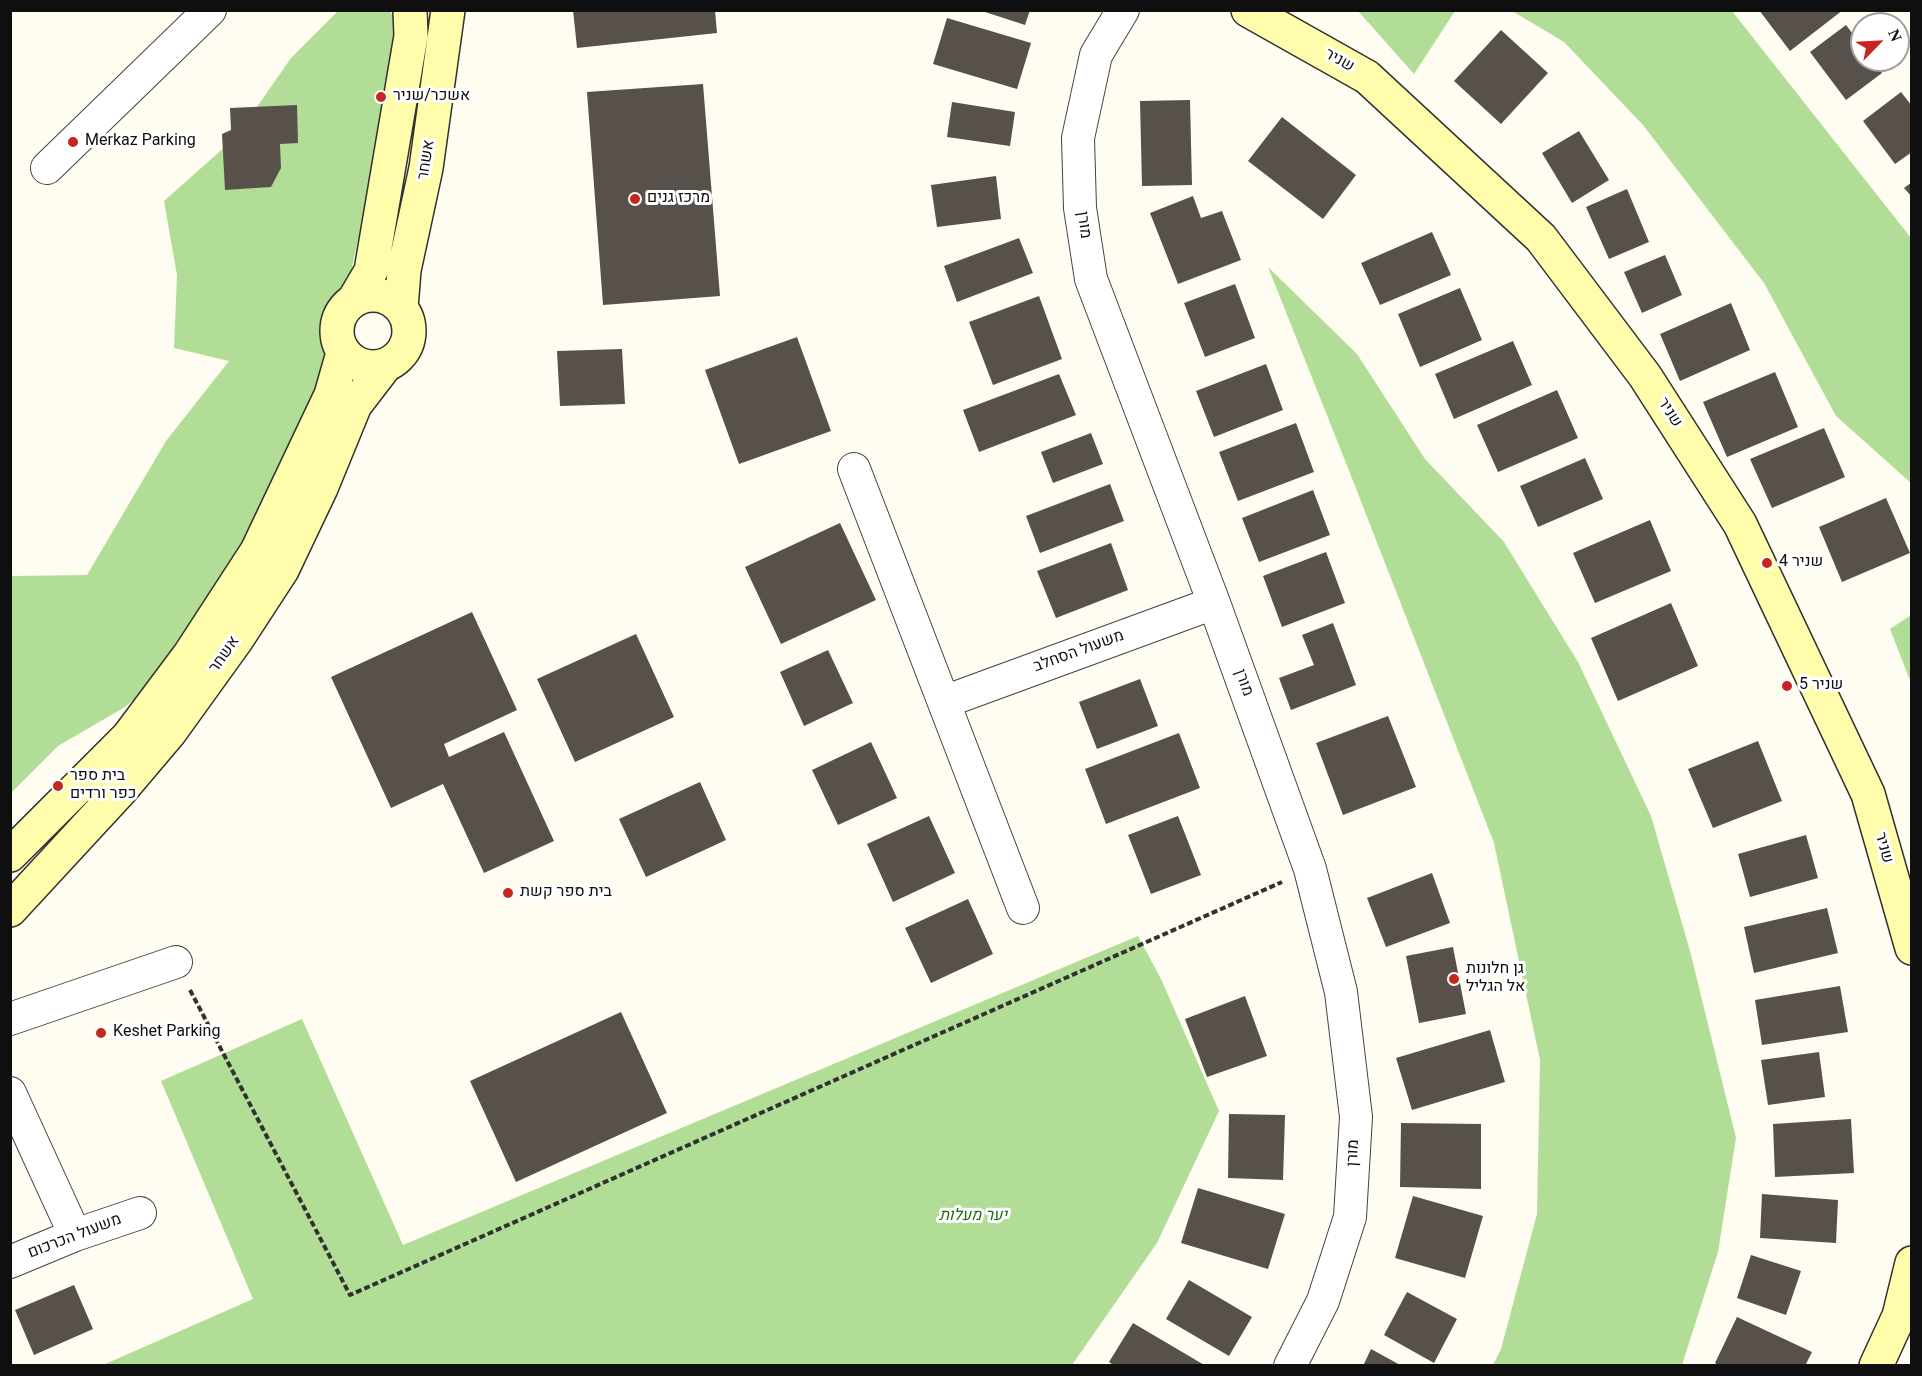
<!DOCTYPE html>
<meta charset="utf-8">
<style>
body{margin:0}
#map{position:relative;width:1922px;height:1376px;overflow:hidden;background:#fffdf1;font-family:Georgia,serif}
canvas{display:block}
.frame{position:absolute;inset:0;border:12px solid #0f0f0f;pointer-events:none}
.north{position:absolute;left:1850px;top:12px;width:60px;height:60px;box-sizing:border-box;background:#fff;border:2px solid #9f9f9f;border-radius:50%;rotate:66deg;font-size:16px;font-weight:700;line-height:24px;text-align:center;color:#0f0f0f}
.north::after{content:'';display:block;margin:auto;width:21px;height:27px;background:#c52620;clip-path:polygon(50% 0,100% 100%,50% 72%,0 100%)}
</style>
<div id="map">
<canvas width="1922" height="1376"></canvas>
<div class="frame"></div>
<div class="north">N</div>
</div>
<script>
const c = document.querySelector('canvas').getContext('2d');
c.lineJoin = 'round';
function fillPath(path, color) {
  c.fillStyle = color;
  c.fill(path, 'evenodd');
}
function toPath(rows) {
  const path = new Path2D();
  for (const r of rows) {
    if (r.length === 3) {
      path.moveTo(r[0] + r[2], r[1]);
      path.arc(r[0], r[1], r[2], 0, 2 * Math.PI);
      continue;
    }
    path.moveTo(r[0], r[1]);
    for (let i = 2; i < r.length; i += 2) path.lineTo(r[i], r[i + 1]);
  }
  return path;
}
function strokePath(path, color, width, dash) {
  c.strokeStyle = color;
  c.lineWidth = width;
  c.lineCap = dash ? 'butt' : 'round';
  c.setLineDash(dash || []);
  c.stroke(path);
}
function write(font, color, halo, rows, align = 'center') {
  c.font = font + ' Georgia,Heebo,serif';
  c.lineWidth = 6;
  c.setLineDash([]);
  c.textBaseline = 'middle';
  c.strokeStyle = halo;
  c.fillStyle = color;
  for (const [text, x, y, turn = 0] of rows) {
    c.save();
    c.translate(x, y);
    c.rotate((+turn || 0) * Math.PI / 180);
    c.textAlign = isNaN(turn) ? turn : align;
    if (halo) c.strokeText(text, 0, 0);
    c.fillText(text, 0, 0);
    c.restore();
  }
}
const forest = toPath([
 [338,11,389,11,393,15,397,62,345,299,325,369,284,473,200,622,157,680,125,707,58,746,11,793,11,576,87,575,166,441,229,361,174,348,177,275,164,201,236,137,291,58],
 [1358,11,1455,11,1414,74],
 [1512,11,1732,11,1911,238,1911,483,1836,416,1764,283,1643,125,1564,42],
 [1268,267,1357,354,1425,459,1504,542,1578,662,1651,816,1690,951,1736,1138,1718,1252,1682,1365,1493,1365,1501,1349,1537,1214,1540,1060,1494,843,1348,468],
 [1911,615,1911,683,1890,629],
 [1138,936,1161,979,1219,1111,1157,1243,1072,1365,103,1365,253,1299,161,1081,302,1019,403,1245]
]);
const building = toPath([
 [573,10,715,10,717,33,577,48],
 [979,10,1030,10,1025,25],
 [1759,10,1843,10,1790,51],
 [947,18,1031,43,1017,89,933,64],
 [1846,25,1862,46,1862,60,1873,60,1882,73,1846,100,1810,52],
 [1501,30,1548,73,1501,124,1454,81],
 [703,84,720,296,603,305,587,92],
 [1901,92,1912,106,1912,152,1895,164,1863,121],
 [1190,100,1192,185,1142,186,1140,101],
 [952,102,1015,112,1010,146,947,137],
 [297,105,298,143,280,144,281,168,271,187,225,190,222,134,231,130,230,108],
 [1282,117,1356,175,1323,219,1248,161],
 [1579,131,1609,180,1572,203,1542,153],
 [996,176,1001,219,937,227,931,185],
 [1912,182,1912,197,1904,188],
 [1627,189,1649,242,1609,259,1586,207],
 [1193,196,1201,218,1222,211,1241,260,1178,284,1150,213],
 [1432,232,1451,275,1380,305,1361,263],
 [1019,238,1033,273,957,302,944,266],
 [1665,255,1682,295,1642,313,1624,272],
 [1235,284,1255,338,1205,357,1184,303],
 [1460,288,1482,340,1420,367,1398,314],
 [1039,296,1062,359,993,385,969,322],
 [1731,303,1750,350,1680,381,1660,334],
 [797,337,831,431,739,464,705,370],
 [1513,341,1532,385,1454,419,1435,374],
 [622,349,625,404,560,406,557,351],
 [1266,364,1283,410,1214,437,1196,391],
 [1775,372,1798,427,1727,457,1703,402],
 [1059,374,1076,415,979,452,963,410],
 [1557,390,1578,438,1498,472,1477,425],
 [1296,423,1314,472,1238,501,1219,452],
 [1824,428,1845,477,1772,508,1750,459],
 [1091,433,1103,464,1053,483,1041,452],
 [1585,458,1603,499,1538,527,1520,486],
 [1110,484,1124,521,1040,553,1026,516],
 [1313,490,1330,535,1259,562,1242,518],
 [1886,498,1910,553,1842,582,1819,527],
 [1650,520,1671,571,1595,603,1573,553],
 [840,523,876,600,781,644,745,567],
 [1111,543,1128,590,1056,618,1037,571],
 [1326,552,1345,603,1282,627,1263,576],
 [1671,603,1698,666,1618,701,1591,638],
 [472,612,517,710,444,744,449,757,504,732,554,841,484,873,443,784,391,808,331,677],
 [1333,623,1356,685,1291,710,1279,678,1314,665,1302,635],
 [636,634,674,717,575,762,537,679],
 [828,650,853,703,804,726,780,672],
 [1140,679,1158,726,1097,749,1079,702],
 [1388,716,1416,787,1343,815,1316,743],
 [1179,733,1200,788,1106,824,1085,769],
 [1758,741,1782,801,1713,828,1688,769],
 [871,742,897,798,838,825,812,770],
 [700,782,726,840,646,877,619,819],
 [929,816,955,873,893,902,867,844],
 [1178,816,1201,875,1151,894,1128,835],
 [1806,835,1818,878,1750,897,1738,854],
 [1432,873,1450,923,1386,947,1367,898],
 [968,899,993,954,931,983,905,928],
 [1827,908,1838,953,1754,973,1744,927],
 [1453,947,1466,1014,1419,1023,1406,956],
 [1840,986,1848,1032,1762,1045,1755,1000],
 [1245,996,1267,1056,1207,1077,1185,1019],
 [621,1012,667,1113,516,1182,470,1081],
 [1490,1030,1505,1082,1412,1110,1396,1058],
 [1819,1052,1825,1097,1768,1105,1761,1060],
 [1229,1114,1285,1115,1283,1180,1228,1178],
 [1851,1119,1854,1173,1775,1177,1773,1124],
 [1401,1123,1481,1124,1481,1189,1400,1187],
 [1198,1188,1285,1214,1268,1269,1181,1243],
 [1762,1194,1838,1200,1836,1243,1760,1238],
 [1413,1196,1483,1216,1465,1278,1395,1258],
 [1751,1255,1801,1271,1786,1315,1737,1298],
 [1189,1280,1252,1317,1229,1356,1166,1319],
 [74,1285,93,1329,34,1355,15,1310],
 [1407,1292,1457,1319,1434,1363,1384,1335],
 [1737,1317,1812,1352,1805,1366,1720,1366,1715,1363],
 [1133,1323,1206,1366,1115,1366,1109,1362],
 [1371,1349,1402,1366,1363,1366]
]);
const path = toPath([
 [190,990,350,1295,1282,882]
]);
const street = toPath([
 [1123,10,1096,55,1078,138,1080,208,1091,279,1214,603,1310,869,1341,992,1356,1117,1350,1217,1323,1301,1290,1366],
 [47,168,210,10],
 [854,469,1023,908],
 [944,702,1214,603],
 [10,1019,176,962],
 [10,1093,75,1235],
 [10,1262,75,1235,140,1213]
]);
const secondary = toPath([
 [1248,10,1367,77,1541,238,1645,376,1740,524,1868,794,1912,948],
 [373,331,36],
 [354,300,371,271,411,36,410,10],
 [401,308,404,270,426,168,448,10],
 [10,855,128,737,190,654,257,551,331,395,343,353],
 [10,910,120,791,170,732,237,639,282,570,321,488,355,405,385,366],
 [1876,1366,1899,1316,1912,1263]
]);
const markers = [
 [381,97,6,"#c52620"],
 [73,142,6,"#c52620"],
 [635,199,6,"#c52620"],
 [1767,563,6,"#c52620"],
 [1787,686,6,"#c52620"],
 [58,786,6,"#c52620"],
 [508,893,6,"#c52620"],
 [1454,979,6,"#c52620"],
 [101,1033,6,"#c52620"]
];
const streetNames = [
 ["שניר",1339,61,29],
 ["אשחר",427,160,-81],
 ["מורן",1083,225,82],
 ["שניר",1669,413,57],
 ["משעול הסחלב",1079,652,-20],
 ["אשחר",225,655,-55],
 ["מורן",1243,683,70],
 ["שניר",1883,848,74],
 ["מורן",1354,1153,-87],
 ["משעול הכרכום",75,1237,-21]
];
const poiNames = [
 ["אשכר/שניר",393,97],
 ["Merkaz Parking",85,142],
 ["מרכז גנים",647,199],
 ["שניר 4",1779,563],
 ["שניר 5",1799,686],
 ["בית ספר",70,777],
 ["כפר ורדים",70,795],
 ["בית ספר קשת",520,893],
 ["גן חלונות",1466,970],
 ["אל הגליל",1466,988],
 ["Keshet Parking",113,1033]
];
const parkNames = [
 ["יער מעלות",973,1217]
];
fillPath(forest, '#b1dd97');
fillPath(building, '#58514b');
strokePath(street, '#424242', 34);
strokePath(secondary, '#313131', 36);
strokePath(path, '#313131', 4, [6, 3]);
strokePath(street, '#fff', 32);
strokePath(secondary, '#fffdac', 33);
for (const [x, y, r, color] of markers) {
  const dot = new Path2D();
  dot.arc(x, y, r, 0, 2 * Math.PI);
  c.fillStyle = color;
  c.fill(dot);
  strokePath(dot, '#fff', 2);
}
write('16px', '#0f0f0f', '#fff', streetNames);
write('16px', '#0f0f0f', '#fff', poiNames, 'left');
write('italic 16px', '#266a1c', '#fff', parkNames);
</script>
